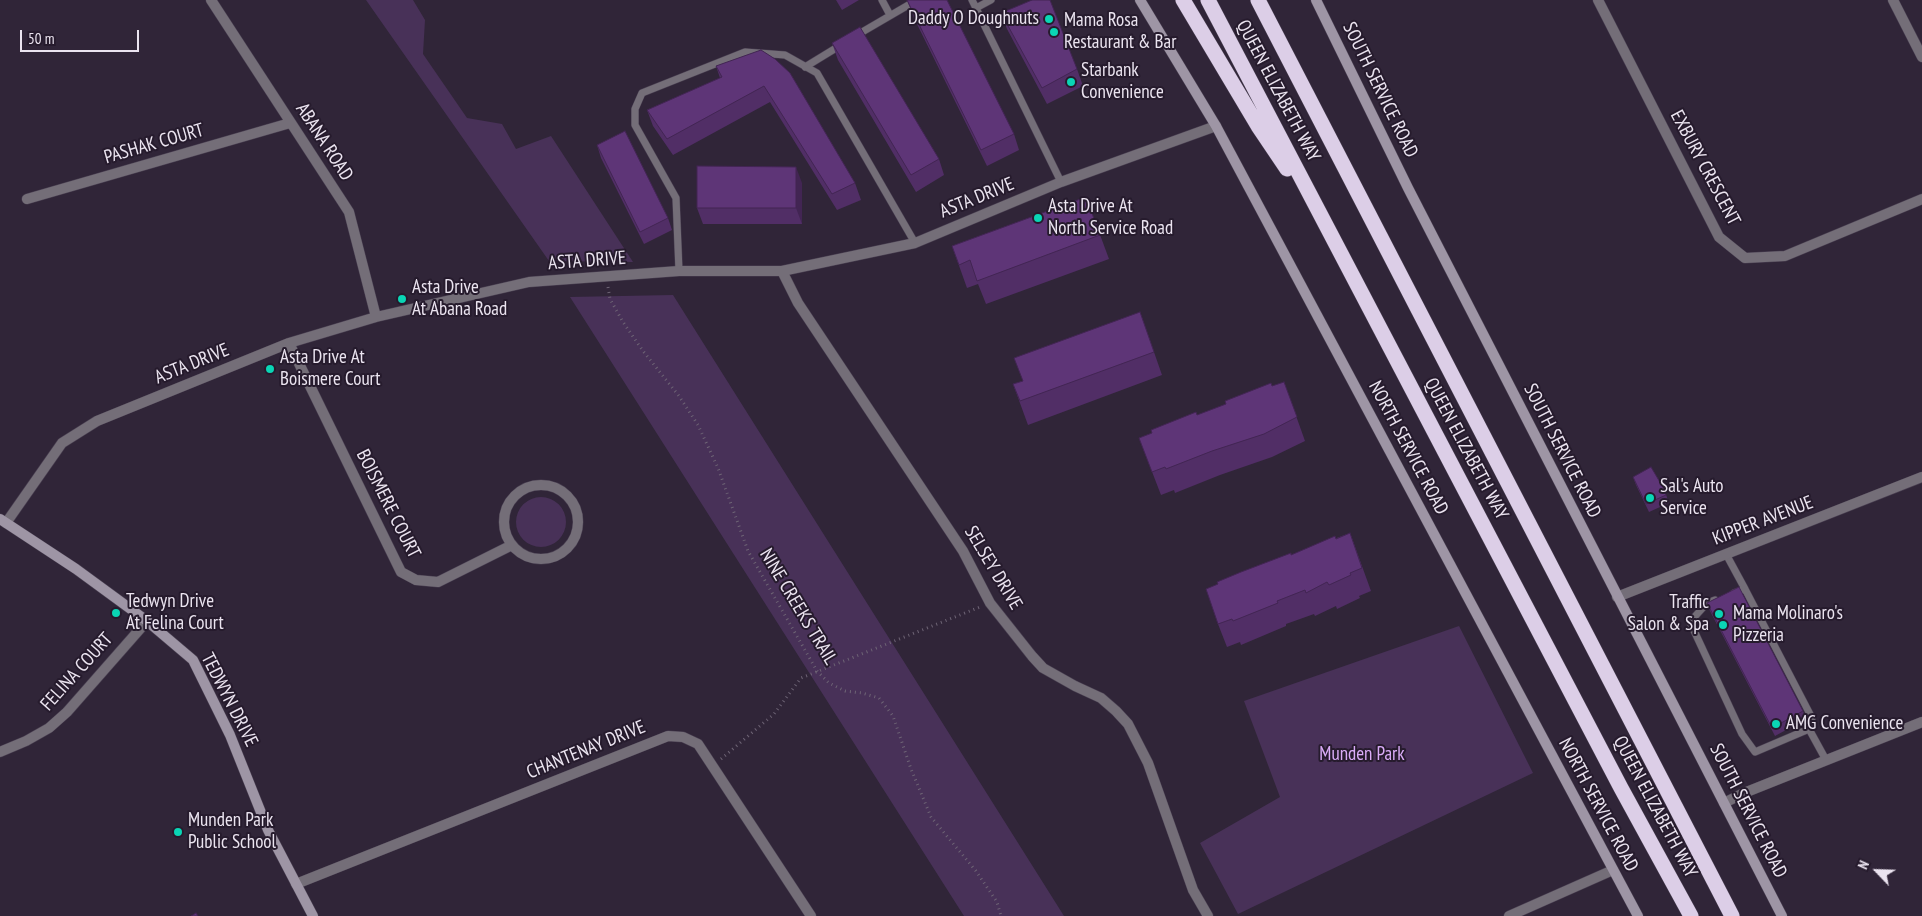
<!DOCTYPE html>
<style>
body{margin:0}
#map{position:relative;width:1922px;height:916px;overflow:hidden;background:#302538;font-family:"PT Sans Narrow",sans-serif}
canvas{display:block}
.north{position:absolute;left:1852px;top:846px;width:50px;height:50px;-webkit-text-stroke:4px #261b2d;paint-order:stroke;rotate:294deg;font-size:14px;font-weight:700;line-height:20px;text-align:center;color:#ebe4f0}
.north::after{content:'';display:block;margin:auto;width:18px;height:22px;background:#ebe4f0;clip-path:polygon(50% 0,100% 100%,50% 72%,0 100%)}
.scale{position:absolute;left:20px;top:30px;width:119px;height:22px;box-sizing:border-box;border:2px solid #ebe4f0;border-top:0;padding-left:6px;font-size:15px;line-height:18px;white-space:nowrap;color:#ebe4f0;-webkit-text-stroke:4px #261b2d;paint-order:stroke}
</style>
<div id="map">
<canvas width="1922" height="916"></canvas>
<div class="north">N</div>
<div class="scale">50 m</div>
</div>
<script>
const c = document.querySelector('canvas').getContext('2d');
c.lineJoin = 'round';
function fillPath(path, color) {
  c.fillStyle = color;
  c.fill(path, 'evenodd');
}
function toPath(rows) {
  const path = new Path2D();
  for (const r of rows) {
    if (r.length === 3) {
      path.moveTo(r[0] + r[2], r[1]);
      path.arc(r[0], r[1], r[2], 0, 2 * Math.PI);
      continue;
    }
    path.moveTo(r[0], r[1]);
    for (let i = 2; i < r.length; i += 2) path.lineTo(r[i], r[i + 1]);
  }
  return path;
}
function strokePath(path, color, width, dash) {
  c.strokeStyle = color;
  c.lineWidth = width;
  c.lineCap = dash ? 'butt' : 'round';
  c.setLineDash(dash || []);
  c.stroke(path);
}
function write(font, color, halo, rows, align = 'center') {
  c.font = font + ' "PT Sans Narrow",sans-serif';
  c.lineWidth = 4;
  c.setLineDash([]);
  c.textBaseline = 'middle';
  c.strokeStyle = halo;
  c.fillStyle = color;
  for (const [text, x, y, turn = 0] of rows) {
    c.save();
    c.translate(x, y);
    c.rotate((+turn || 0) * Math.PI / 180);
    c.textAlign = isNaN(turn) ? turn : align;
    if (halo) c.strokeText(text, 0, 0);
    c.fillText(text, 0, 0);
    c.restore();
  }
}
const green = toPath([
 [366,0,413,0,425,20,423,54,467,118,502,124,516,149,551,136,633,262,549,261],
 [673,295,1064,916,964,916,570,297],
 [541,522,25],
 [1459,626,1533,773,1238,914,1200,843,1280,797,1244,701]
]);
const path = toPath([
 [608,287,610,299,623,322,643,351,679,396,698,425,718,468,748,551,817,671,829,683,845,691,862,693,879,698,893,716,911,769,931,817,976,871,997,902,1001,916],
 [721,759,774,714,801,678,980,607]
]);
const lane = toPath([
 [882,0,890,15],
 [972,0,1061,182],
 [976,8,991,0],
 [857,35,917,0],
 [805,67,841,45],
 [679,271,676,198,635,125,635,109,642,93,745,52,785,55,817,73,915,243],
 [1726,554,1745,589,1734,593],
 [1745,589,1812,718,1809,729],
 [1715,600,1707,603,1690,622,1742,734,1755,752,1809,729,1826,760]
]);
const street = toPath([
 [211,0,349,212,376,317],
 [1598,0,1719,237,1745,258,1785,256,1922,199],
 [1893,0,1922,57],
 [27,199,290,123],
 [782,271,798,303,963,551,990,603,1032,656,1043,668,1075,686,1101,698,1116,711,1128,724,1148,763,1193,890,1208,916],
 [289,343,401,572,416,580,438,582,512,545],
 [541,522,37],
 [6,523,62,443,97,421,289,343,376,317,529,282,679,271,782,271,915,243,1061,182,1216,126],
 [1617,597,1922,477],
 [0,752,26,741,49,728,67,712,147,621],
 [1724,803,1744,793,1922,722],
 [296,884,668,736,683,737,698,744,811,916],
 [1509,916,1613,870]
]);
const secondary = toPath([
 [1140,0,1216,126,1638,916],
 [1316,0,1408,188,1782,916],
 [0,519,76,569,147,621,193,660,230,735,268,830,313,916]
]);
const highway = toPath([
 [1183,0,1258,126,1287,169],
 [1208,0,1621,788,1691,916],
 [1258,0,1732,916]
]);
const wall = toPath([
 [836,0,859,0,842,10],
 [907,0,1014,134,1019,150,987,166,913,16],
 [1001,13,1077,69,1083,86,1047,104,1007,29],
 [832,43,939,159,944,175,916,192,838,60],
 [716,66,790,73,855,183,861,200,837,210,770,102,673,155,653,126,647,110,720,78],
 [597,145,668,218,672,230,644,244,601,158],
 [802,183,802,224,703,224,697,208],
 [1086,197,1109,259,986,304,978,284,967,288,952,246],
 [1140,312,1162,375,1028,425,1013,384,1023,381],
 [1284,382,1305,441,1272,457,1220,475,1175,493,1174,490,1161,495,1139,438],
 [1633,477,1664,489,1669,503,1649,512,1636,485],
 [1350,533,1371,591,1359,596,1360,598,1337,609,1336,606,1315,616,1314,614,1286,624,1286,626,1241,645,1240,642,1227,647,1218,624,1291,555],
 [1707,603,1803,711,1806,719,1775,736,1710,611]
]);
const shadedWall = toPath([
 [796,167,802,183,802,224,796,208]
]);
const building = toPath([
 [907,0,947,0,1014,134,981,150,907,0],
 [1032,0,1050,0,1077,69,1042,88,1001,13,1032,0],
 [860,27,939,159,911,175,832,43,860,27],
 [761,50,775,59,790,73,855,183,832,194,764,86,667,139,647,110,722,77,716,66,761,50],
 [625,131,668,218,640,232,597,145,625,131],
 [697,166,796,167,796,208,697,208,697,166],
 [1086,197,1100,235,977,281,970,260,959,265,952,246,1086,197],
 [1140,312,1154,352,1020,401,1013,384,1023,381,1014,358,1140,312],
 [1284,382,1297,417,1264,434,1212,451,1166,469,1165,467,1152,472,1139,438,1152,433,1151,430,1196,412,1197,415,1226,404,1225,401,1271,383,1272,386,1284,382],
 [1651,467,1664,489,1666,495,1646,504,1633,477,1651,467],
 [1350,533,1362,568,1350,573,1351,575,1329,585,1327,582,1306,593,1305,590,1277,601,1278,603,1233,621,1232,619,1218,624,1206,589,1218,584,1217,582,1241,572,1291,553,1291,555,1335,536,1336,539,1350,533],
 [1739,587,1803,711,1772,728,1707,603,1739,587],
 [196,913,198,916,191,916,196,913]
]);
const markers = [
 [1049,19,5,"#0ad5b5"],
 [1054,32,5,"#0ad5b5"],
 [1071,82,5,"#0ad5b5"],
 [1038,218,5,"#0ad5b5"],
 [402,299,5,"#0ad5b5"],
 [270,369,5,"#0ad5b5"],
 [1650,498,5,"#0ad5b5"],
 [116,613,5,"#0ad5b5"],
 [1719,614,5,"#0ad5b5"],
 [1723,625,5,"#0ad5b5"],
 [1776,724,5,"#0ad5b5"],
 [178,832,5,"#0ad5b5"]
];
const poiNames = [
 ["Daddy O Doughnuts",1039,19,"right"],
 ["Mama Rosa",1064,21],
 ["Restaurant & Bar",1064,43],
 ["Starbank",1081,71],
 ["Convenience",1081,93],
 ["Asta Drive At",1048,207],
 ["North Service Road",1048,229],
 ["Asta Drive",412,288],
 ["At Abana Road",412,310],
 ["Asta Drive At",280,358],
 ["Boismere Court",280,380],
 ["Sal's Auto",1660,487],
 ["Service",1660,509],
 ["Tedwyn Drive",126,602],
 ["At Felina Court",126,624],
 ["Traffic",1709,603,"right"],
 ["Salon & Spa",1709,625,"right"],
 ["Mama Molinaro's",1733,614],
 ["Pizzeria",1733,636],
 ["AMG Convenience",1786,724],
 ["Munden Park",188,821],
 ["Public School",188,843]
];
const streetNames = [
 ["SOUTH SERVICE ROAD",1380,90,64],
 ["QUEEN ELIZABETH WAY",1278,91,62],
 ["ABANA ROAD",324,142,57],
 ["PASHAK COURT",154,144,-16],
 ["EXBURY CRESCENT",1705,168,62],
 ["ASTA DRIVE",977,198,-22],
 ["ASTA DRIVE",587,261,-4],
 ["ASTA DRIVE",192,364,-22],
 ["NORTH SERVICE ROAD",1408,448,62],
 ["QUEEN ELIZABETH WAY",1466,449,62],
 ["SOUTH SERVICE ROAD",1562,451,63],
 ["BOISMERE COURT",388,504,63],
 ["KIPPER AVENUE",1763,521,-21],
 ["SELSEY DRIVE",993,568,59],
 ["NINE CREEKS TRAIL",798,607,59],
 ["FELINA COURT",77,672,-48],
 ["TEDWYN DRIVE",229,700,63],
 ["CHANTENAY DRIVE",586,750,-22],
 ["NORTH SERVICE ROAD",1598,805,62],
 ["QUEEN ELIZABETH WAY",1655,807,62],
 ["SOUTH SERVICE ROAD",1748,811,63]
];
const parkNames = [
 ["Munden Park",1362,755]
];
fillPath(green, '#483158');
strokePath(lane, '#4a4052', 8);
strokePath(street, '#4a4052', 11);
strokePath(secondary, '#4a4052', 11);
strokePath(highway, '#4a4052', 16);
strokePath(path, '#6e6475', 3, [1, 4]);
strokePath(lane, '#746e78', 7);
strokePath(street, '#746e78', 10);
strokePath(secondary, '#9e95a5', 10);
strokePath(highway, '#dccee7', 15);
fillPath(wall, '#512e66');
fillPath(shadedWall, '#422553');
fillPath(building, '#5e3577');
strokePath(building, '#422553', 1);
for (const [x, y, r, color] of markers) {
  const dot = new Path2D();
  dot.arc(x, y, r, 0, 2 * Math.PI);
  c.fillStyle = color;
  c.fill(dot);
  strokePath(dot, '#261b2d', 2);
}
write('19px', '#ebe4f0', '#261b2d', poiNames, 'left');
write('19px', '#ebe4f0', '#261b2d', streetNames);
write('19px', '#daacf8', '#261b2d', parkNames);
</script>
